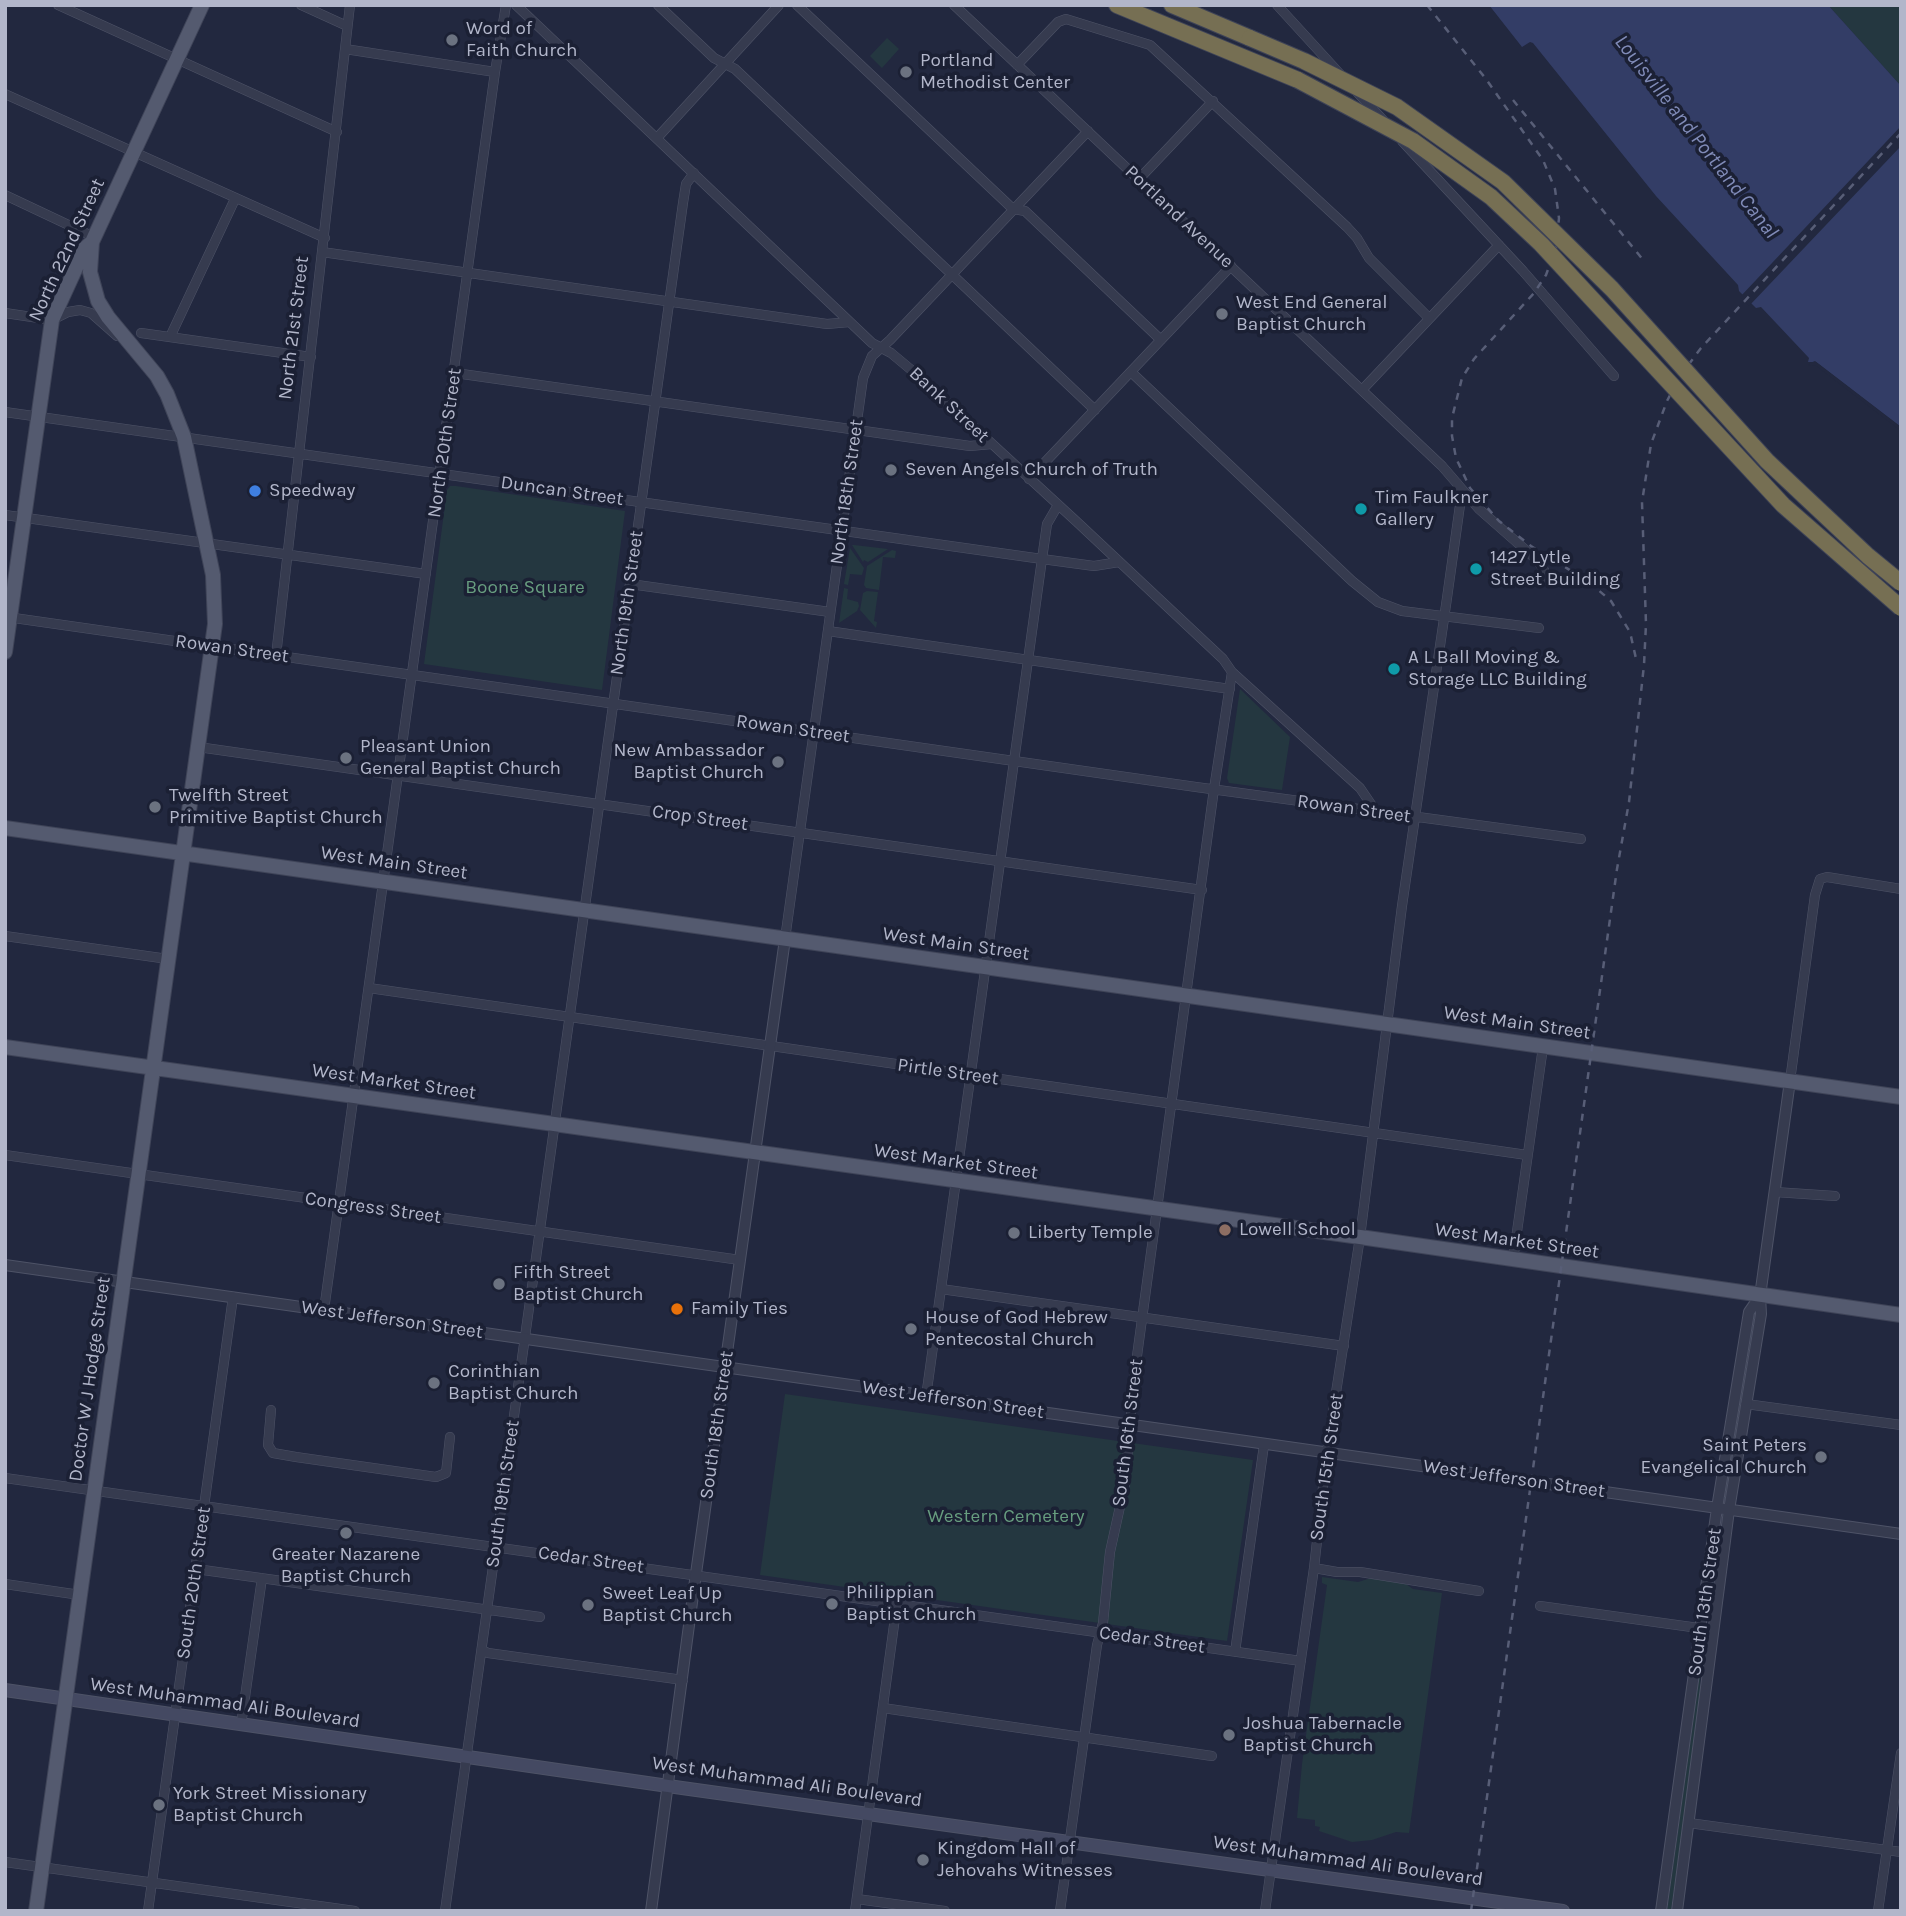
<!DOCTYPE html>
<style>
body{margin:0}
#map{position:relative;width:1906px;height:1916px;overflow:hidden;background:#22283f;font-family:Karla,sans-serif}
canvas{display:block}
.frame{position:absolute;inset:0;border:7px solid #b2b6ca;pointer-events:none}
</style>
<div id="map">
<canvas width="1906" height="1916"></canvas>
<div class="frame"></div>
</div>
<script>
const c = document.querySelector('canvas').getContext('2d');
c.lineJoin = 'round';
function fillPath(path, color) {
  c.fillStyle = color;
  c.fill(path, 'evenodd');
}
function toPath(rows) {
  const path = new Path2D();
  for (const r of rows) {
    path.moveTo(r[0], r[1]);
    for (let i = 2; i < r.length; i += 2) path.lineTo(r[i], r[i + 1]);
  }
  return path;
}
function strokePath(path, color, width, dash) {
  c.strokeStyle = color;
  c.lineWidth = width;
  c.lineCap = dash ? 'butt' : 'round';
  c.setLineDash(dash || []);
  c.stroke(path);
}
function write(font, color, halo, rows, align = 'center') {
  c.font = font + ' Karla,sans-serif';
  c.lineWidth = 7;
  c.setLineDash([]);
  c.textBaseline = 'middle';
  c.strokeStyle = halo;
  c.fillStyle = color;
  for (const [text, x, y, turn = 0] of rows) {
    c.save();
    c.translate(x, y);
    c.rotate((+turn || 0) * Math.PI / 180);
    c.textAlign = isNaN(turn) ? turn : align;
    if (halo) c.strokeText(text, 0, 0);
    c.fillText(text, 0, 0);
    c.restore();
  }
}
const green = toPath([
 [1828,5,1901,5,1901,86],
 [887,38,899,49,882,68,870,56],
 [456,486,625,511,602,690,424,664,447,490,450,486],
 [852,545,854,545,888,549,868,562,864,560,863,562],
 [850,548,864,568,862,575,850,574,848,585,844,584],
 [892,550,896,551,895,558,883,557,879,590,866,588,864,585,867,566],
 [844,588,848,589,847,599,858,602,859,606,857,611,839,623],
 [867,591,878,592,874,621,877,622,876,628,860,610,863,593],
 [1240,689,1290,737,1282,790,1229,783,1227,778],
 [785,1394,1253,1460,1227,1641,760,1575],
 [1322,1577,1358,1582,1371,1578,1403,1582,1413,1589,1442,1593,1409,1833,1396,1832,1372,1840,1352,1842,1319,1831,1320,1827,1315,1826,1315,1820,1297,1818,1302,1764,1327,1585,1322,1583],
 [1704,1641,1700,1678,1701,1701,1671,1910,1667,1911]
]);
const water = toPath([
 [1489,5,1828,5,1901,86,1901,427,1816,362,1808,362,1809,358,1761,307,1756,308,1739,291,1738,285,1656,196,1533,43,1530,42,1522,47]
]);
const pier = toPath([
 [1901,126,1901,146,1749,306,1740,297],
 [1815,361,1901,427,1901,431,1815,365,1808,366,1810,363]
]);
const minor = toPath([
 [58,5,337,132],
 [301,5,347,26],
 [516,5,872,343,891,353,915,373,1077,522,1223,659,1232,672,1360,788,1375,810],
 [658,5,714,58,735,69,1095,410],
 [797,5,1013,209,1025,211,1161,340],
 [954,5,1442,466,1479,509,1537,560,1544,570,1545,580],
 [1277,5,1340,74],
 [345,49,495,72],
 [1017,65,1058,22,1066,19,1150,45,1347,227,1357,238,1369,258,1429,318],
 [1357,92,1383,120],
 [5,94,325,238],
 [657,138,779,5],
 [1402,141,1523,271,1614,376],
 [1139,179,1213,101],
 [5,195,94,237],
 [322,252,827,324,850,322],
 [5,313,52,320,68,312,80,310,91,313,117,336],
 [141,333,311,357],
 [170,337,235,199],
 [1131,372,1352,581,1378,602,1402,611,1539,628],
 [455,373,970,446,992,444],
 [1362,390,1499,245],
 [5,412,1042,559,1094,566,1119,562],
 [1029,479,1231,266],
 [5,515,426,574],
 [630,584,830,612],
 [7,617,1196,787,1581,839],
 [828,631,1230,689],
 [276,656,350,5],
 [198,747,1202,890],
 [5,936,168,959],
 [785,939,863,378,872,356,890,340,1088,131],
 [369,988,1527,1155],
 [1790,1081,1815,895,1820,879,1827,877,1901,889],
 [5,1155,740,1260],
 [1775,1192,1835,1196],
 [1513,1260,1543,1047],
 [941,1289,1344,1346],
 [324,1310,495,72,506,5],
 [926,1397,1042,559,1047,524,1058,505],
 [1746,1404,1901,1425],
 [271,1410,268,1445,273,1453,296,1457,436,1477,446,1473,450,1437],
 [5,1478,1301,1661],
 [1314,1568,1337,1572,1360,1572,1479,1591],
 [196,1569,540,1617],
 [5,1584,80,1595],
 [1540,1606,1713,1630],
 [482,1650,488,1653,683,1680],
 [1235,1652,1264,1445],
 [883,1708,1212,1756],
 [241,1725,262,1578],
 [1689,1823,1901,1852],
 [5,1862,355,1911],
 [857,1899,945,1911],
 [148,1911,233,1297],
 [445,1911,683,203,686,184,694,173],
 [855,1911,897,1603],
 [1060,1911,1097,1645,1103,1623,1110,1552,1125,1484,1134,1378,1214,789,1232,672],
 [1265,1911,1314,1568,1327,1451,1360,1237,1402,906,1447,598,1461,498,1457,483],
 [1878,1911,1901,1753]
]);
const tertiary = toPath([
 [5,1265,1901,1534],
 [651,1911,693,1595,785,939],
 [1661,1911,1717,1508,1749,1312,1760,1296],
 [1677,1911,1729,1510,1761,1314,1760,1296,1790,1081]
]);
const secondary = toPath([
 [5,1690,682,1788,1563,1911]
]);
const primary = toPath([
 [5,652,52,320,85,248,92,242,202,5],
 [5,828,1901,1097],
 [5,1047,1360,1237,1901,1315],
 [36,1911,215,624,213,575,184,437,167,394,157,376,108,317,98,301,90,272,92,242]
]);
const motorway = toPath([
 [1117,5,1298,80],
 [1172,5,1250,38]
]);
const rail = toPath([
 [1427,5,1486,79,1543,160,1555,189,1559,218,1556,248,1546,275,1534,293,1474,359,1462,378,1452,418,1452,436,1456,458,1470,488,1499,521,1531,546,1589,582,1611,601,1630,632,1637,663],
 [1513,100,1644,261],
 [1471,1911,1617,869,1629,802,1644,665,1646,624,1642,502,1651,444,1667,401,1680,376,1701,348,1901,133]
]);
const motorwayBridge = toPath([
 [1250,38,1304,61,1397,107,1503,182,1612,289,1767,461,1868,556,1901,583],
 [1298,80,1413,141,1491,197,1541,244,1783,505,1901,608]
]);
const markers = [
 [452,40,7,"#6b7280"],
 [906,72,7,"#6b7280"],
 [1222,314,7,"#6b7280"],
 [891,470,7,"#6b7280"],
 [255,491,7,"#3f7fe0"],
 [1361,509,7,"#0f9aa8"],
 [1476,569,7,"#0f9aa8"],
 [1394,669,7,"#0f9aa8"],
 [346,758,7,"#6b7280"],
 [778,762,7,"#6b7280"],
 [155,807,7,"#6b7280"],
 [1225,1230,7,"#8d6e63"],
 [1014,1233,7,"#6b7280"],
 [499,1284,7,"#6b7280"],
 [677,1309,7,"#e8710a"],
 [911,1329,7,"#6b7280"],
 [434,1383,7,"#6b7280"],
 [1821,1457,7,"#6b7280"],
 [346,1533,7,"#6b7280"],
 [832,1604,7,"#6b7280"],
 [588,1605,7,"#6b7280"],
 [1229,1735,7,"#6b7280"],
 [159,1805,7,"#6b7280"],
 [923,1860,7,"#6b7280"]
];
const poiNames = [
 ["Word of",466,29],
 ["Faith Church",466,51],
 ["Portland",920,61],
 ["Methodist Center",920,83],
 ["West End General",1236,303],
 ["Baptist Church",1236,325],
 ["Seven Angels Church of Truth",905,470],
 ["Speedway",269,491],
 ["Tim Faulkner",1375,498],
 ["Gallery",1375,520],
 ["1427 Lytle",1490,558],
 ["Street Building",1490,580],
 ["A L Ball Moving &",1408,658],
 ["Storage LLC Building",1408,680],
 ["Pleasant Union",360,747],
 ["General Baptist Church",360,769],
 ["New Ambassador",764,751,"right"],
 ["Baptist Church",764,773,"right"],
 ["Twelfth Street",169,796],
 ["Primitive Baptist Church",169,818],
 ["Lowell School",1239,1230],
 ["Liberty Temple",1028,1233],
 ["Fifth Street",513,1273],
 ["Baptist Church",513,1295],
 ["Family Ties",691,1309],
 ["House of God Hebrew",925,1318],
 ["Pentecostal Church",925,1340],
 ["Corinthian",448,1372],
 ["Baptist Church",448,1394],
 ["Saint Peters",1807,1446,"right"],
 ["Evangelical Church",1807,1468,"right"],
 ["Greater Nazarene",346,1555,"center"],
 ["Baptist Church",346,1577,"center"],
 ["Philippian",846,1593],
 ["Baptist Church",846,1615],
 ["Sweet Leaf Up",602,1594],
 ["Baptist Church",602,1616],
 ["Joshua Tabernacle",1243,1724],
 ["Baptist Church",1243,1746],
 ["York Street Missionary",173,1794],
 ["Baptist Church",173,1816],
 ["Kingdom Hall of",937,1849],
 ["Jehovahs Witnesses",937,1871]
];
const streetNames = [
 ["Portland Avenue",1179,217,43],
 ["North 22nd Street",67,250,-65],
 ["North 21st Street",294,328,-83],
 ["Bank Street",949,405,43],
 ["North 20th Street",445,443,-82],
 ["Duncan Street",562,491,8],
 ["North 18th Street",847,492,-82],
 ["North 19th Street",627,603,-82],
 ["Rowan Street",232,649,8],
 ["Rowan Street",793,729,8],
 ["Rowan Street",1354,809,8],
 ["Crop Street",700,818,8],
 ["West Main Street",394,863,8],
 ["West Main Street",956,944,8],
 ["West Main Street",1517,1023,8],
 ["Pirtle Street",948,1072,8],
 ["West Market Street",394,1082,8],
 ["West Market Street",956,1162,8],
 ["Congress Street",373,1208,8],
 ["West Market Street",1517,1241,8],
 ["West Jefferson Street",392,1320,8],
 ["Doctor W J Hodge Street",90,1379,-82],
 ["West Jefferson Street",953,1400,8],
 ["South 18th Street",717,1425,-82],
 ["South 16th Street",1128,1433,-83],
 ["South 15th Street",1327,1467,-82],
 ["West Jefferson Street",1514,1479,8],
 ["South 19th Street",503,1494,-82],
 ["Cedar Street",591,1560,8],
 ["South 20th Street",194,1583,-82],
 ["South 13th Street",1705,1602,-82],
 ["Cedar Street",1152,1640,8],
 ["West Muhammad Ali Boulevard",225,1703,8],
 ["West Muhammad Ali Boulevard",787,1782,8],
 ["West Muhammad Ali Boulevard",1348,1861,8]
];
const parkNames = [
 ["Boone Square",525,588],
 ["Western Cemetery",1006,1517]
];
const waterNames = [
 ["Louisville and Portland Canal",1696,137,52]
];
fillPath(green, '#243740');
fillPath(water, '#333d66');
fillPath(pier, '#22283f');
strokePath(minor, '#4e5367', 10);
strokePath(tertiary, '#4e5367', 12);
strokePath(secondary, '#4e5367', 14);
strokePath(primary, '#3f4458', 16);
strokePath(motorway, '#3e4357', 18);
strokePath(minor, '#363b4f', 9);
strokePath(tertiary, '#363b4f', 10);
strokePath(secondary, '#444962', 12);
strokePath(primary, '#545a6f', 14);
strokePath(motorway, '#766f53', 16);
strokePath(rail, '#585e77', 2.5, [7, 7]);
strokePath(motorwayBridge, '#3e4357', 18, []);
strokePath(motorwayBridge, '#766f53', 16);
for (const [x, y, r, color] of markers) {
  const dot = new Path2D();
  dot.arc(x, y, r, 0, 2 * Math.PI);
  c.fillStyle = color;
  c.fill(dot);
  strokePath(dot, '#1b2034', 2.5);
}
write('19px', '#b2b6ca', '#1b2034', poiNames, 'left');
write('19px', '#b2b6ca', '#1b2034', streetNames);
write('19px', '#679d7f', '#1b2034', parkNames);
write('italic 21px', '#808bb8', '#1b2034', waterNames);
</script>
